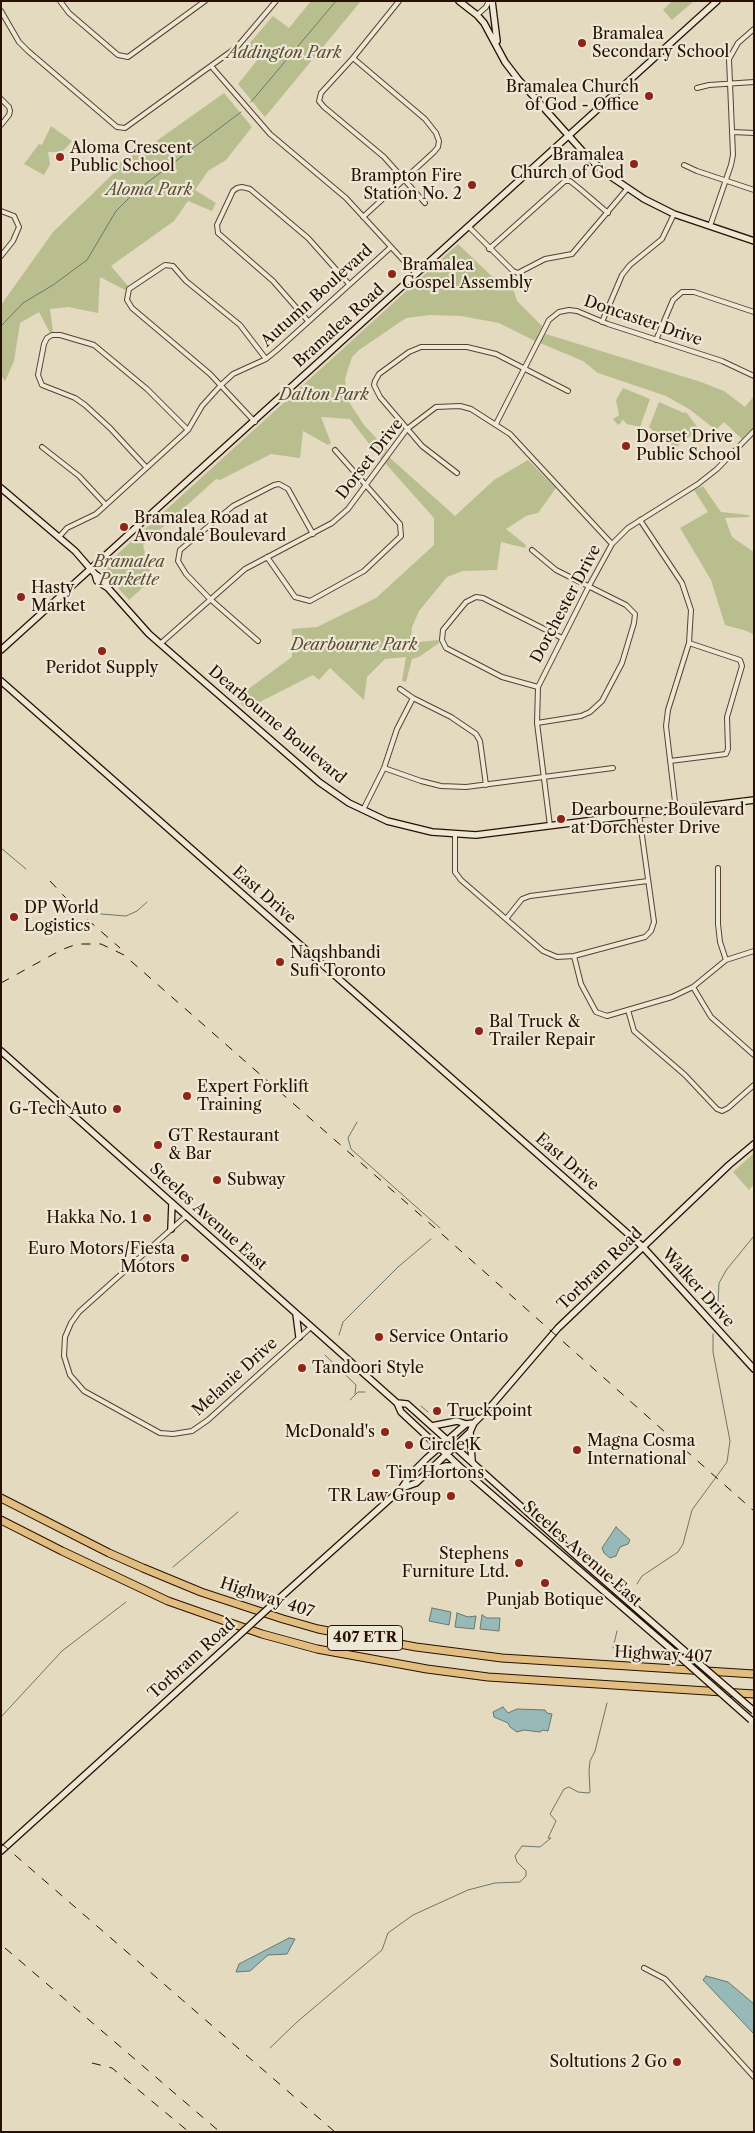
<!DOCTYPE html>
<style>
body{margin:0}
#map{position:relative;width:755px;height:2133px;overflow:hidden;background:#e4dabf;font-family:"Libre Caslon Text",serif}
canvas{display:block}
.frame{position:absolute;inset:0;border:2px solid #280f00;pointer-events:none}
</style>
<div id="map">
<canvas width="755" height="2133"></canvas>
<div class="frame"></div>
</div>
<script>
const c = document.querySelector('canvas').getContext('2d');
c.lineJoin = 'round';
function fillPath(path, color) {
  c.fillStyle = color;
  c.fill(path, 'evenodd');
}
function toPath(rows) {
  const path = new Path2D();
  for (const r of rows) {
    path.moveTo(r[0], r[1]);
    for (let i = 2; i < r.length; i += 2) path.lineTo(r[i], r[i + 1]);
  }
  return path;
}
function strokePath(path, color, width, dash) {
  c.strokeStyle = color;
  c.lineWidth = width;
  c.lineCap = dash ? 'butt' : 'round';
  c.setLineDash(dash || []);
  c.stroke(path);
}
function write(font, color, halo, rows, align = 'center') {
  c.font = font + ' "Libre Caslon Text",serif';
  c.lineWidth = 4.5;
  c.setLineDash([]);
  c.textBaseline = 'middle';
  c.strokeStyle = halo;
  c.fillStyle = color;
  for (const [text, x, y, turn = 0] of rows) {
    c.save();
    c.translate(x, y);
    c.rotate((+turn || 0) * Math.PI / 180);
    c.textAlign = isNaN(turn) ? turn : align;
    if (halo) c.strokeText(text, 0, 0);
    c.fillText(text, 0, 0);
    c.restore();
  }
}
const green = toPath([
 [311,1,361,1,265,117,238,84,259,58,248,45,273,16,289,28],
 [672,1,694,1,672,20,663,10],
 [224,93,252,127,226,160,208,171,195,190,216,203,212,211,188,201,174,221,111,266,128,286,125,290,100,277,98,313,68,307,50,309,53,332,50,333,39,312,20,323,14,361,5,381,1,375,1,305,53,232,118,169,117,164,148,147],
 [51,126,72,141,64,150,58,152,48,152,50,164,44,175,24,164,39,144,42,145],
 [458,244,501,285,510,273,513,274,511,282,517,301,542,326,535,341,499,323,461,316,431,315,406,318,359,350,352,357,345,379,347,399,364,425,387,450,381,459,350,419,321,417,331,443,328,445,303,431,300,458,271,454,220,480,216,479,143,545,152,579,129,600,101,569],
 [546,334,701,382,724,391,745,407,754,396,754,427,742,439,724,422,716,430,689,409,666,396,598,373,583,361,540,343],
 [623,388,650,399,640,427,627,424,622,419,621,423,618,425,613,419,619,415,616,400],
 [659,402,684,413,686,412,699,429,671,451,658,435,649,427],
 [389,457,455,516,494,480,528,460,556,488,538,513,526,516,506,529,526,545,525,548,501,542,497,570,463,571,447,577,419,611,412,627,411,643,438,640,439,643,419,657,412,659,406,682,402,681,406,657,385,659,367,677,364,700,330,668,319,680,313,675,246,709,236,698,292,657,292,629,317,627,376,598,434,545,434,518,385,463],
 [703,486,721,512,749,515,749,517,725,518,732,537,754,552,754,635,747,631,725,625,711,580,680,528,708,512,694,490],
 [754,1153,754,1184,749,1190,733,1172]
]);
const water = toPath([
 [616,1527,630,1540,628,1544,620,1547,616,1556,610,1558,604,1553,602,1548,616,1527],
 [432,1608,451,1612,449,1625,429,1621,432,1608],
 [457,1613,468,1617,476,1616,474,1629,455,1627,457,1613],
 [482,1615,487,1618,500,1618,499,1631,480,1629,482,1615],
 [503,1707,508,1713,517,1709,545,1710,547,1713,552,1714,548,1731,543,1730,540,1732,524,1730,517,1732,510,1727,508,1723,494,1717,493,1712,503,1707],
 [289,1938,295,1939,287,1954,268,1955,250,1971,236,1972,239,1964,289,1938],
 [706,1976,728,1982,754,2004,754,2034,703,1980,706,1976]
]);
const stream = toPath([
 [251,102,336,1],
 [1,326,23,303,53,285,87,260,116,211,136,191,241,112],
 [1,848,26,869],
 [83,912,93,914],
 [101,914,126,916,137,911,147,902],
 [357,1122,348,1138,351,1149,440,1228],
 [715,1313,718,1304,719,1283,727,1269,754,1236],
 [339,1335,343,1322,398,1267,431,1239],
 [325,1355,356,1385,355,1394],
 [350,1400,358,1392,365,1392],
 [421,1406,428,1412],
 [173,1567,238,1512],
 [637,1584,642,1576,678,1552,683,1544,692,1510,727,1462,730,1441,713,1352,713,1334],
 [613,1648,617,1631],
 [1,1717,62,1651,126,1602],
 [270,2048,297,2022,382,1950,388,1933,413,1915,468,1890,495,1883,520,1882,526,1876,526,1871,517,1862,515,1856,522,1846,540,1847,551,1838,548,1838,556,1821,550,1814,564,1789,569,1787,578,1792,589,1793,590,1792,589,1771,590,1761,595,1751,607,1703]
]);
const street = toPath([
 [60,1,69,13,118,55,128,57,205,1],
 [399,1,353,58,321,93,319,101,324,107,384,157,425,203],
 [1,11,19,42,28,51,117,127,125,128,237,47,276,1],
 [477,15,486,7,489,1],
 [353,58,425,119,436,133,439,141,438,147,434,152,363,217],
 [211,66,270,134,346,198,416,274],
 [697,88,709,85,754,82],
 [1,99,9,107,10,111,9,115,1,125],
 [733,132,754,133],
 [684,165,697,171,754,190],
 [1,211,14,216,19,227,13,241,1,256],
 [710,226,731,165,733,155,729,59,738,43,754,29],
 [469,227,513,271,518,273,545,259,572,254,627,189],
 [489,249,565,181,570,181,580,189,608,213],
 [308,321,273,281,218,233,217,225,233,191,237,188,242,187,250,189,308,238,349,284],
 [602,322,622,275,630,265,662,239,674,214],
 [656,340,673,300,682,292,694,292,754,312],
 [255,422,210,374,132,308,127,300,129,289,165,265,173,266,186,281,240,325,266,359],
 [496,424,549,320,559,312,569,310,577,311,608,324,722,361,754,376],
 [42,447,79,476,106,505],
 [146,467,110,428,85,405,75,398,42,385,38,375,44,344,47,338,52,335,60,335,94,345,147,389,188,430],
 [457,473,422,446,380,397,374,385,375,381,379,374,409,352,421,347,467,347,496,354,568,391],
 [640,520,682,583,691,610,689,643,668,710,666,726,676,810],
 [59,537,67,528,96,514,188,430,202,406,221,385,233,374,266,359,277,350,391,247],
 [532,550,556,570,626,605,635,614,634,623,622,663,602,701,590,712,581,716,537,723],
 [267,557,295,597,310,601,364,571,401,536,400,524,335,450],
 [258,641,210,599,186,574,178,561,180,550,233,506,274,485,279,484,288,489,313,534],
 [160,644,245,569,332,523,348,509,407,429,436,407,460,406,471,409,510,434,612,544],
 [538,687,502,677,446,648,442,640,443,630,466,602,476,597,483,598,562,638],
 [400,689,413,698,451,717,476,734,480,741,486,785],
 [670,761,726,754,728,749,727,717,742,666,740,660,689,643],
 [384,768,421,781,441,786,466,787,613,768],
 [363,810,384,768,397,729,413,698],
 [550,826,537,723,538,687,589,586,612,544,628,528,698,484,717,469,754,431],
 [455,835,455,872,461,880,543,951,557,957,574,956,645,937,651,931,654,922,639,814],
 [718,868,718,924,720,942,726,960],
 [506,919,522,899,530,896,648,881],
 [574,956,581,984,596,1012,607,1016,672,997,693,987,726,960,754,951],
 [693,987,711,1017,754,1055],
 [628,1010,634,1031,685,1075,717,1109,722,1111,728,1108,754,1085],
 [186,1216,79,1312,71,1323,65,1337,64,1356,70,1375,84,1391,160,1433,173,1434,192,1431,208,1420,311,1327],
 [644,1968,665,1979,754,2077]
]);
const secondary = toPath([
 [459,1,477,15,484,23,505,62,518,79,585,154,604,172,644,199,674,214,754,241],
 [492,1,497,41],
 [1,488,75,551,95,574,97,581,108,588],
 [95,574,106,581,108,588,149,634,319,782,349,803,387,821,432,832,476,835,754,800],
 [1,650,717,1],
 [1,681,643,1247,754,1369],
 [1,1051,397,1403,401,1412,459,1466,680,1657],
 [171,1229,172,1203],
 [296,1314,299,1337],
 [397,1403,407,1404,584,1563,694,1659],
 [432,1426,457,1421,466,1424],
 [470,1432,472,1461],
 [432,1470,446,1466,459,1466],
 [402,1488,416,1483,470,1432,474,1423,492,1405,558,1328,729,1165,754,1144],
 [273,1604,401,1489,412,1473,427,1458,466,1424,474,1423],
 [1,1851,236,1638]
]);
const highway = toPath([
 [1,1498,109,1553,143,1568,201,1592,283,1619,318,1629,416,1647,502,1658,754,1674],
 [1,1520,62,1551,168,1601,262,1634,317,1649,427,1669,488,1677,754,1694]
]);
const rail = toPath([
 [50,881,80,913,120,948],
 [1,983,61,950,77,944,101,944,124,955,426,1220,754,1511],
 [1,1843,335,2132],
 [5,1948,220,2132],
 [92,2063,112,2068,189,2132]
]);
const secondaryBridge = toPath([
 [236,1638,273,1604],
 [680,1657,751,1720],
 [694,1659,754,1711]
]);
const markers = [
 [582,43,5,"#8f2418"],
 [649,96,5,"#8f2418"],
 [60,157,5,"#8f2418"],
 [634,164,5,"#8f2418"],
 [472,185,5,"#8f2418"],
 [392,274,5,"#8f2418"],
 [626,446,5,"#8f2418"],
 [124,527,5,"#8f2418"],
 [21,597,5,"#8f2418"],
 [102,651,5,"#8f2418"],
 [561,819,5,"#8f2418"],
 [14,917,5,"#8f2418"],
 [280,962,5,"#8f2418"],
 [479,1031,5,"#8f2418"],
 [187,1096,5,"#8f2418"],
 [117,1109,5,"#8f2418"],
 [158,1145,5,"#8f2418"],
 [217,1180,5,"#8f2418"],
 [147,1218,5,"#8f2418"],
 [185,1258,5,"#8f2418"],
 [379,1337,5,"#8f2418"],
 [302,1368,5,"#8f2418"],
 [437,1411,5,"#8f2418"],
 [385,1432,5,"#8f2418"],
 [409,1445,5,"#8f2418"],
 [577,1450,5,"#8f2418"],
 [376,1473,5,"#8f2418"],
 [451,1496,5,"#8f2418"],
 [519,1563,5,"#8f2418"],
 [545,1583,5,"#8f2418"],
 [677,2062,5,"#8f2418"]
];
const shields = [
 [365,1638,75]
];
const shieldNames = [
 ["407 ETR",365,1638]
];
const poiNames = [
 ["Bramalea",592,34],
 ["Secondary School",592,52],
 ["Bramalea Church",639,87,"right"],
 ["of God - Office",639,105,"right"],
 ["Aloma Crescent",70,148],
 ["Public School",70,166],
 ["Bramalea",624,155,"right"],
 ["Church of God",624,173,"right"],
 ["Brampton Fire",462,176,"right"],
 ["Station No. 2",462,194,"right"],
 ["Bramalea",402,265],
 ["Gospel Assembly",402,283],
 ["Dorset Drive",636,437],
 ["Public School",636,455],
 ["Bramalea Road at",134,518],
 ["Avondale Boulevard",134,536],
 ["Hasty",31,588],
 ["Market",31,606],
 ["Peridot Supply",102,668,"center"],
 ["Dearbourne Boulevard",571,810],
 ["at Dorchester Drive",571,828],
 ["DP World",24,908],
 ["Logistics",24,926],
 ["Naqshbandi",290,953],
 ["Sufi Toronto",290,971],
 ["Bal Truck &",489,1022],
 ["Trailer Repair",489,1040],
 ["Expert Forklift",197,1087],
 ["Training",197,1105],
 ["G-Tech Auto",107,1109,"right"],
 ["GT Restaurant",168,1136],
 ["& Bar",168,1154],
 ["Subway",227,1180],
 ["Hakka No. 1",137,1218,"right"],
 ["Euro Motors/Fiesta",175,1249,"right"],
 ["Motors",175,1267,"right"],
 ["Service Ontario",389,1337],
 ["Tandoori Style",312,1368],
 ["Truckpoint",447,1411],
 ["McDonald's",375,1432,"right"],
 ["Magna Cosma",587,1441],
 ["International",587,1459],
 ["Circle K",419,1445],
 ["Tim Hortons",386,1473],
 ["TR Law Group",441,1496,"right"],
 ["Stephens",509,1554,"right"],
 ["Furniture Ltd.",509,1572,"right"],
 ["Punjab Botique",545,1600,"center"],
 ["Soltutions 2 Go",667,2062,"right"]
];
const parkNames = [
 ["Addington Park",284,53],
 ["Aloma Park",149,190],
 ["Dalton Park",324,395],
 ["Bramalea",129,562],
 ["Parkette",129,580],
 ["Dearbourne Park",354,645]
];
const streetNames = [
 ["Autumn Boulevard",317,296,-42],
 ["Doncaster Drive",643,321,19],
 ["Bramalea Road",339,326,-42],
 ["Dorset Drive",370,459,-52],
 ["Dorchester Drive",566,604,-62],
 ["Dearbourne Boulevard",277,725,40],
 ["East Drive",264,895,41],
 ["East Drive",567,1162,41],
 ["Steeles Avenue East",208,1217,42],
 ["Torbram Road",600,1269,-44],
 ["Walker Drive",698,1288,48],
 ["Melanie Drive",235,1377,-42],
 ["Steeles Avenue East",582,1554,41],
 ["Highway 407",267,1598,18],
 ["Highway 407",663,1655,3],
 ["Torbram Road",192,1659,-42]
];
fillPath(green, '#b9be8f');
fillPath(water, '#97bab8');
strokePath(water, '#6b766e', 1);
strokePath(stream, '#6b766e', 1);
strokePath(street, '#574230', 6);
strokePath(secondary, '#280f00', 8);
strokePath(highway, '#280f00', 9);
strokePath(street, '#ede7d5', 4);
strokePath(secondary, '#ede7d5', 5.5);
strokePath(highway, '#e2bd80', 7);
strokePath(rail, '#280f00', 1, [9, 9]);
strokePath(secondaryBridge, '#280f00', 8, []);
strokePath(secondaryBridge, '#ede7d5', 5.5);
for (const [x, y, r, color] of markers) {
  const dot = new Path2D();
  dot.arc(x, y, r, 0, 2 * Math.PI);
  c.fillStyle = color;
  c.fill(dot);
  strokePath(dot, '#ede7d5', 2);
}
for (const [x, y, w] of shields) {
  const box = new Path2D();
  box.roundRect(x - w / 2, y - 12.5, w, 25, 4);
  c.fillStyle = '#ede7d5';
  c.fill(box);
  strokePath(box, '#280f00', 1);
}
write('bold 15px', '#280f00', null, shieldNames);
write('16px', '#280f00', '#ede7d5', poiNames, 'left');
write('italic 16px', '#5b4c32', '#ede7d5', parkNames);
write('16px', '#280f00', '#ede7d5', streetNames);
</script>
